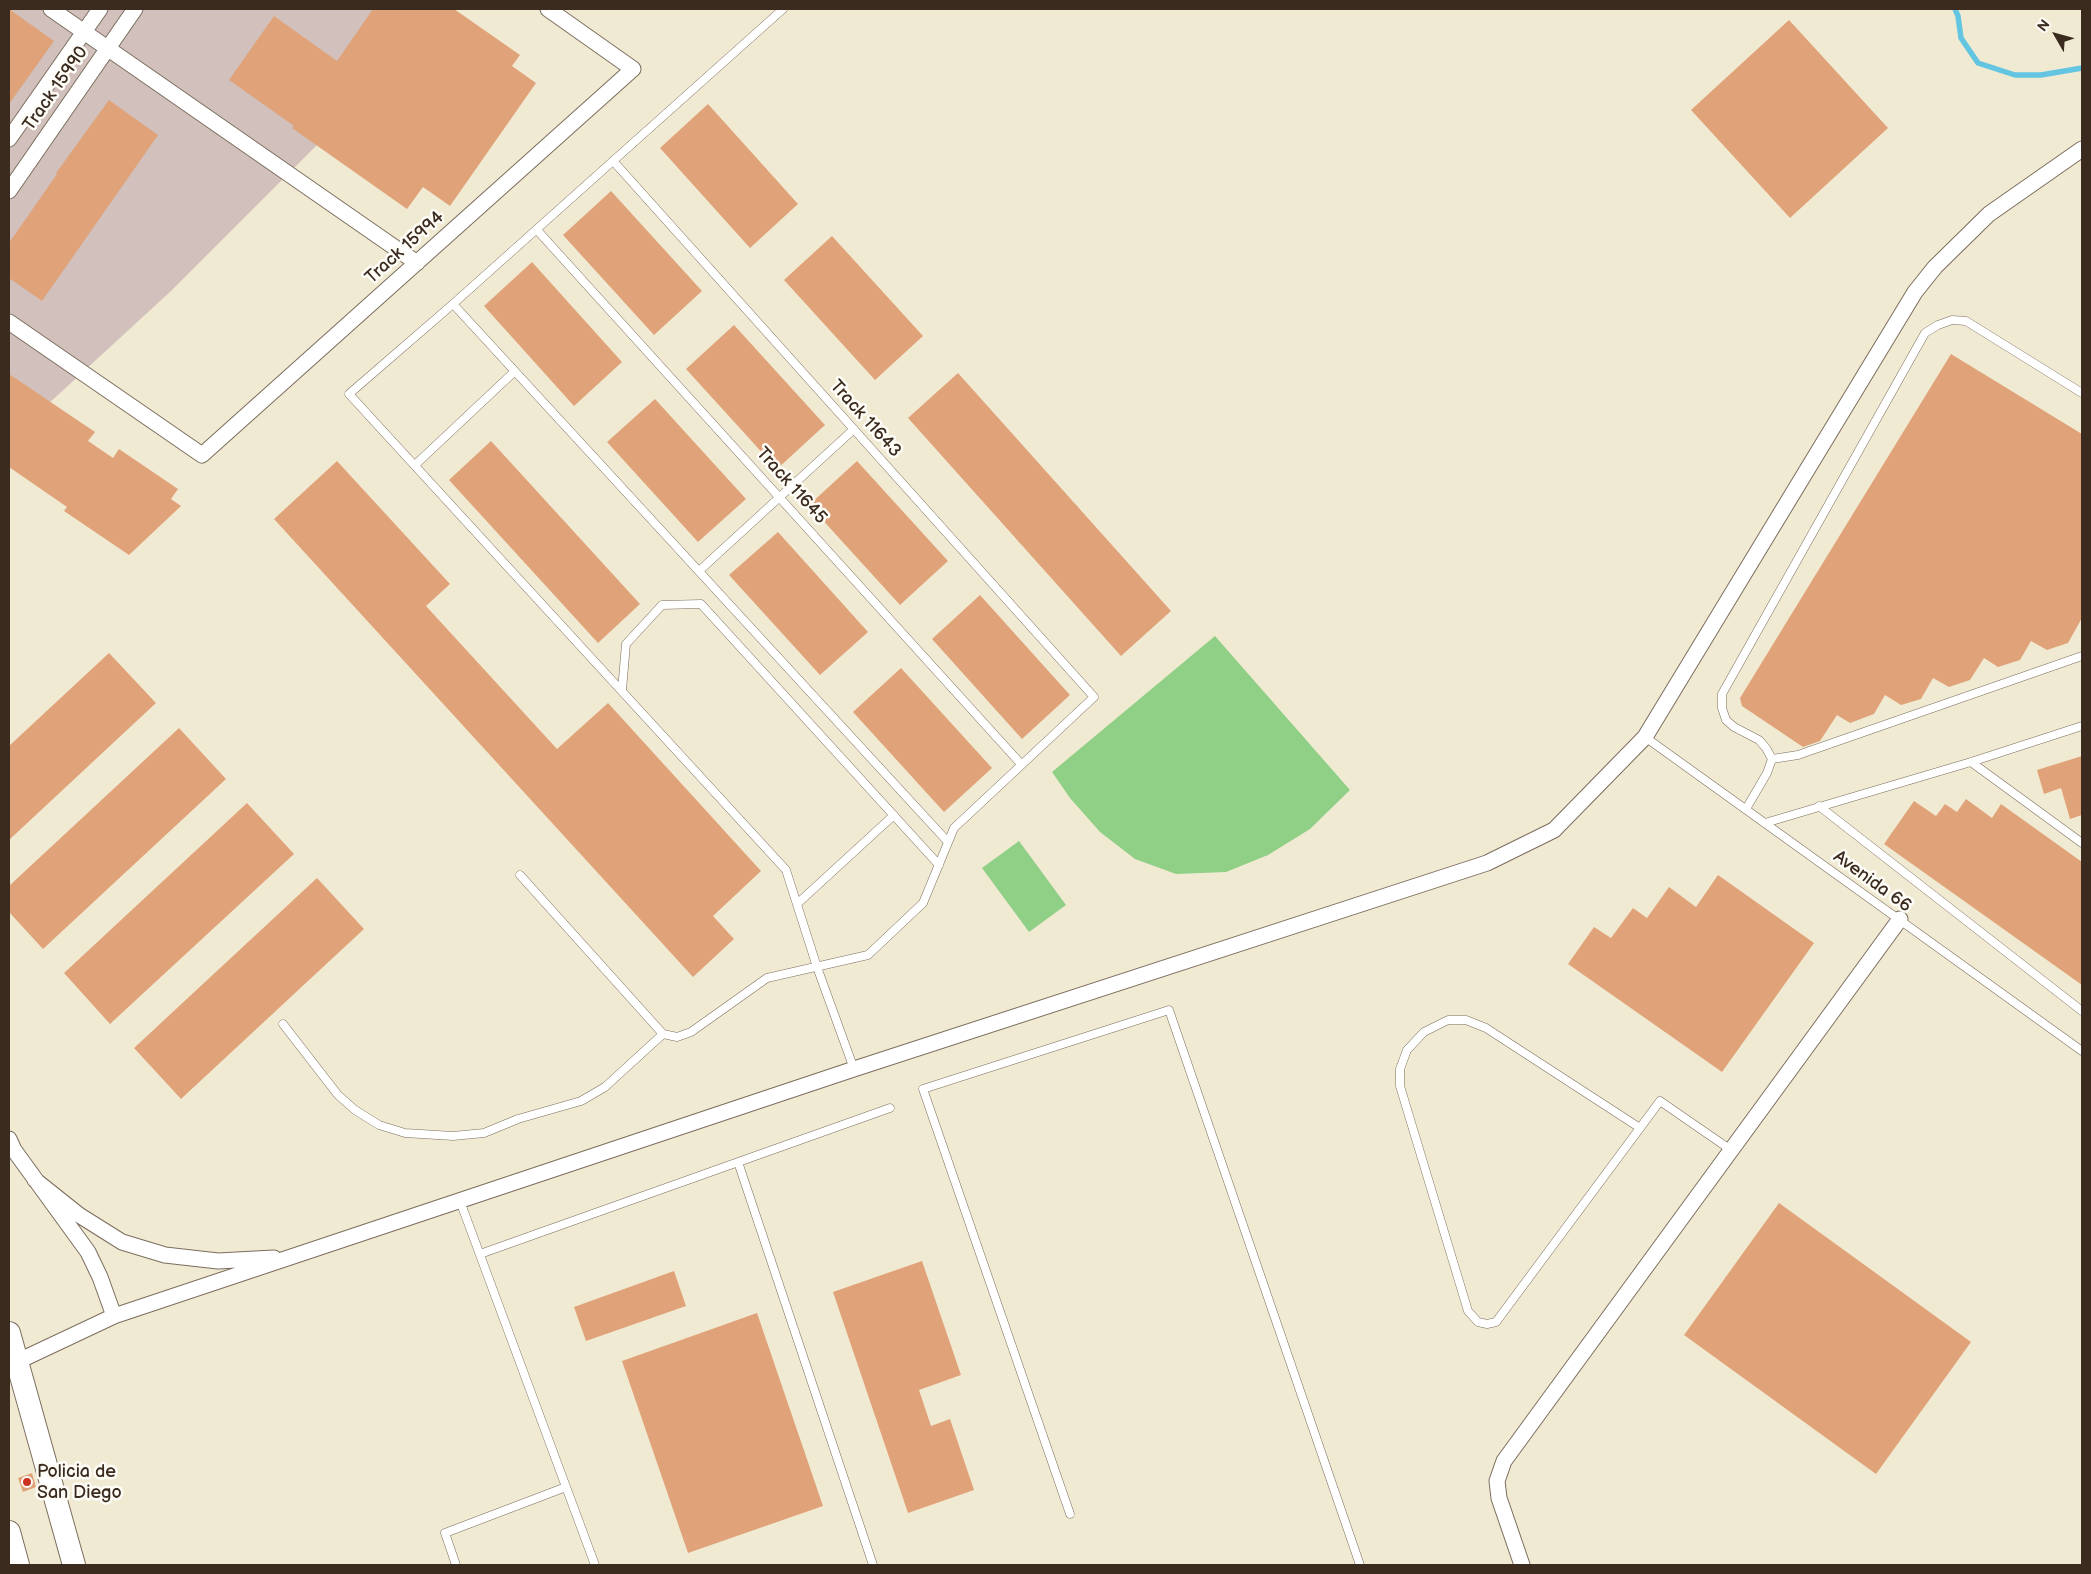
<!DOCTYPE html>
<style>
body{margin:0}
#map{position:relative;width:2091px;height:1574px;overflow:hidden;background:#f1ead3;font-family:"Balsamiq Sans",sans-serif}
canvas{display:block}
.frame{position:absolute;inset:0;border:10px solid #3b2a1e;pointer-events:none}
.north{position:absolute;left:2031px;top:10px;width:50px;height:50px;-webkit-text-stroke:4px #fdfcf7;paint-order:stroke;rotate:308deg;font-size:14px;font-weight:700;line-height:20px;text-align:center;color:#3b2a1e}
.north::after{content:'';display:block;margin:auto;width:18px;height:22px;background:#3b2a1e;clip-path:polygon(50% 0,100% 100%,50% 72%,0 100%)}
</style>
<div id="map">
<canvas width="2091" height="1574"></canvas>
<div class="frame"></div>
<div class="north">N</div>
</div>
<script>
const c = document.querySelector('canvas').getContext('2d');
c.lineJoin = 'round';
function fillPath(path, color) {
  c.fillStyle = color;
  c.fill(path, 'evenodd');
}
function toPath(rows) {
  const path = new Path2D();
  for (const r of rows) {
    path.moveTo(r[0], r[1]);
    for (let i = 2; i < r.length; i += 2) path.lineTo(r[i], r[i + 1]);
  }
  return path;
}
function strokePath(path, color, width, dash) {
  c.strokeStyle = color;
  c.lineWidth = width;
  c.lineCap = dash ? 'butt' : 'round';
  c.setLineDash(dash || []);
  c.stroke(path);
}
function write(font, color, halo, rows, align = 'center') {
  c.font = font + ' "Balsamiq Sans",sans-serif';
  c.lineWidth = 5;
  c.setLineDash([]);
  c.textBaseline = 'middle';
  c.strokeStyle = halo;
  c.fillStyle = color;
  for (const [text, x, y, turn = 0] of rows) {
    c.save();
    c.translate(x, y);
    c.rotate((+turn || 0) * Math.PI / 180);
    c.textAlign = isNaN(turn) ? turn : align;
    if (halo) c.strokeText(text, 0, 0);
    c.fillText(text, 0, 0);
    c.restore();
  }
}
const industrial = toPath([
 [9,9,453,9,171,291,9,440]
]);
const green = toPath([
 [1215,636,1350,790,1310,829,1268,855,1226,872,1176,874,1135,859,1100,832,1070,798,1052,772],
 [1019,841,1066,905,1029,932,982,868]
]);
const stream = toPath([
 [1955,9,1958,16,1961,38,1978,63,2015,75,2041,75,2082,68]
]);
const building = toPath([
 [9,9,54,41,9,104],
 [373,9,454,9,520,55,512,66,536,83,450,206,423,187,407,209,292,128,294,126,229,80,274,16,337,61],
 [1789,20,1888,128,1790,218,1691,110],
 [109,100,158,135,42,301,9,278,9,243,57,174,56,173],
 [708,104,798,204,750,248,660,148],
 [611,191,702,291,654,335,563,235],
 [832,236,923,336,875,380,784,280],
 [532,262,622,362,574,406,484,306],
 [734,325,825,425,777,469,686,369],
 [1951,354,2082,434,2082,618,2068,643,2047,650,2031,641,2020,660,1998,667,1984,658,1970,680,1949,687,1933,678,1921,699,1901,705,1885,695,1874,714,1850,723,1837,715,1820,741,1803,747,1742,706,1740,698],
 [958,373,1171,611,1121,656,908,418],
 [9,374,95,432,88,441,113,458,119,449,178,489,171,499,181,506,129,555,64,511,67,507,9,467],
 [655,399,746,499,698,542,607,442],
 [491,441,640,604,598,643,449,480],
 [337,461,450,584,426,606,557,749,608,703,761,871,713,916,734,939,693,977,274,519],
 [857,461,948,561,900,605,809,505],
 [778,532,868,632,820,675,729,575],
 [980,595,1070,695,1022,739,932,639],
 [109,653,156,703,9,840,9,746],
 [901,668,992,768,944,812,853,712],
 [179,728,226,779,43,949,9,912,9,886],
 [2082,756,2082,815,2070,819,2061,788,2044,794,2037,770],
 [1966,799,1992,818,2001,804,2082,862,2082,985,1884,844,1914,801,1936,816,1945,804,1957,812],
 [247,803,294,854,110,1024,64,973],
 [1718,875,1814,943,1722,1072,1568,964,1594,927,1611,938,1633,908,1647,918,1669,887,1696,907],
 [317,878,364,929,181,1099,134,1048],
 [1779,1203,1971,1342,1876,1474,1684,1335],
 [922,1261,961,1375,919,1390,931,1426,950,1419,974,1490,908,1513,833,1292],
 [674,1271,686,1306,586,1341,574,1307],
 [757,1313,823,1506,688,1553,622,1361],
 [32,1473,36,1487,23,1492,18,1478]
]);
const service = toPath([
 [783,9,453,304,349,394,786,870,817,967,854,1069],
 [537,230,1021,764],
 [453,304,948,842],
 [415,465,515,371],
 [699,571,854,429],
 [622,690,626,644,662,605,701,604,939,865],
 [1645,737,2082,1051],
 [1772,759,1798,755,2082,656],
 [1971,762,2082,843],
 [1819,806,2082,1011],
 [1746,809,1767,773,1772,759,1766,748,1759,740,1734,727,1726,720,1722,708,1722,694,1925,333,1938,325,1952,320,1966,321,2082,393],
 [1765,823,1971,762,2082,726],
 [520,875,663,1034,677,1037,691,1032,767,978,868,955,923,903,954,828,1094,697,614,162],
 [797,904,894,815],
 [283,1024,338,1095,355,1110,379,1125,405,1133,453,1136,484,1133,518,1119,581,1101,605,1087,663,1034],
 [1640,1128,1486,1028,1466,1020,1448,1020,1424,1032,1407,1050,1400,1069,1400,1086,1468,1311,1478,1322,1487,1324,1496,1322,1660,1101,1731,1150],
 [738,1162,873,1565],
 [460,1201,595,1565],
 [480,1254,890,1108],
 [1070,1514,923,1089,1169,1010,1360,1565],
 [456,1565,445,1533,566,1487]
]);
const minor = toPath([
 [51,9,417,263],
 [9,139,100,9],
 [9,191,135,9],
 [9,322,202,455,633,69,548,9],
 [9,1139,14,1150,88,1252,100,1277,114,1316],
 [35,1180,79,1215,122,1242,165,1255,218,1261,274,1258],
 [10,1365,114,1316,854,1069,1487,863,1554,830,1645,737,1915,292,1935,267,1989,214,2082,149],
 [1522,1565,1499,1498,1497,1481,1504,1461,1900,919]
]);
const primary = toPath([
 [9,1333,74,1565],
 [9,1532,18,1565]
]);
const markers = [
 [27,1482,5,"#c8321e"]
];
const streetNames = [
 ["Track 15990",56,89,-55],
 ["Track 15994",405,248,-42],
 ["Track 11643",865,419,48],
 ["Track 11645",791,486,48],
 ["Avenida 66",1872,882,36]
];
const poiNames = [
 ["Policia de",37,1472],
 ["San Diego",37,1493]
];
fillPath(industrial, '#d1c0bc');
fillPath(green, '#90cf86');
strokePath(stream, '#63c5e1', 5.5);
fillPath(building, '#e0a379');
strokePath(service, '#7b6d5d', 9);
strokePath(minor, '#7b6d5d', 17);
strokePath(primary, '#7b6d5d', 24);
strokePath(service, '#fff', 8);
strokePath(minor, '#fff', 15);
strokePath(primary, '#fff', 22);
for (const [x, y, r, color] of markers) {
  const dot = new Path2D();
  dot.arc(x, y, r, 0, 2 * Math.PI);
  c.fillStyle = color;
  c.fill(dot);
  strokePath(dot, '#fdfcf7', 2);
}
write('18px', '#3b2a1e', '#fdfcf7', streetNames);
write('18px', '#3b2a1e', '#fdfcf7', poiNames, 'left');
</script>
